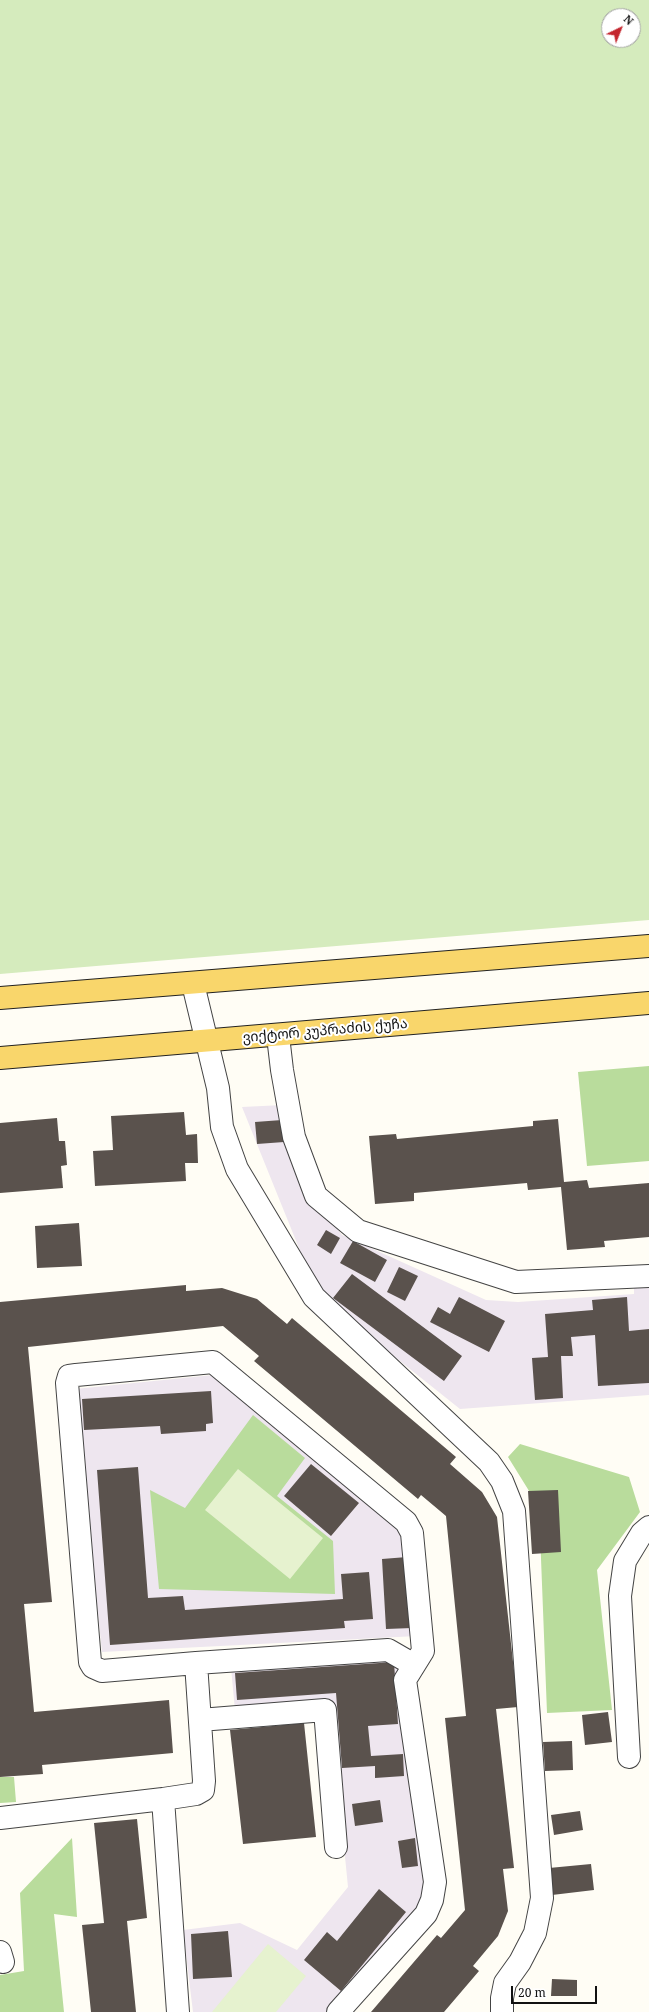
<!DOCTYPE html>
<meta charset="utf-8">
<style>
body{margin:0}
#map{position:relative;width:649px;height:2012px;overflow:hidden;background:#fffdf5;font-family:"Noto Serif",serif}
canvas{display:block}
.north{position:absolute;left:601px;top:8px;width:40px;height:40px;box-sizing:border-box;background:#fff;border:1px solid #a0a0a0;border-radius:50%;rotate:43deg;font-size:11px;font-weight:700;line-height:16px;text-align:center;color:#111}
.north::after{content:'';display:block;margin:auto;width:14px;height:18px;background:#c4262e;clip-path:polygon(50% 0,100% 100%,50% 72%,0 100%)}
.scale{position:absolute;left:511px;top:1986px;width:86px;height:18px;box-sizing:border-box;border:2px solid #111;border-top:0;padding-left:5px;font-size:12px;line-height:14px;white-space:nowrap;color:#111;-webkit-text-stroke:3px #fff;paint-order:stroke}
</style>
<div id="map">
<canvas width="649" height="2012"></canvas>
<div class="north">N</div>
<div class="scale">20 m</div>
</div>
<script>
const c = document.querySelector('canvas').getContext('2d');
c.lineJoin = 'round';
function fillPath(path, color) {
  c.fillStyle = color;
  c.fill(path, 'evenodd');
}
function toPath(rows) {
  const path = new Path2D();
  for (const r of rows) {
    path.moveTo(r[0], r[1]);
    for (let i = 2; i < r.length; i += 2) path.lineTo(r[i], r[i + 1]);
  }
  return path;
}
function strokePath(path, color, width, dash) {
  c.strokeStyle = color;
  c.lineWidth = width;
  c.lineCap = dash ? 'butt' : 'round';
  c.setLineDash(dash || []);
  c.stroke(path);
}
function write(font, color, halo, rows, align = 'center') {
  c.font = font + ' "Noto Serif","Noto Sans Georgian",serif';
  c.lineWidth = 4;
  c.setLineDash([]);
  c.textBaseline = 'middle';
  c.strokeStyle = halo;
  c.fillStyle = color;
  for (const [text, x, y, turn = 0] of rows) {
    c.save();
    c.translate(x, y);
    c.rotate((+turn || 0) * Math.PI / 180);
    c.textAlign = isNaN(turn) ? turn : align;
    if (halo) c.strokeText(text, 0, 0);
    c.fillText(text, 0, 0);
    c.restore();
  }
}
const industrial = toPath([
 [283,1105,306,1187,342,1235,486,1300,518,1302,634,1294,634,1282,649,1281,649,1395,460,1409,331,1306,305,1263,242,1107],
 [213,1375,407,1533,417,1636,102,1652,75,1389],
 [396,1658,428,1875,426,1897,327,2012,193,2012,183,1930,240,1923,297,1950,348,1887,330,1705,235,1710,231,1668]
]);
const green = toPath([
 [0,0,649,0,649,920,0,974],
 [609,16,633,16,633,40,609,40]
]);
const forest = toPath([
 [649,1066,649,1161,587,1166,578,1072],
 [253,1415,305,1458,277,1496,333,1541,335,1594,159,1589,150,1490,185,1508],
 [520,1444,629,1477,640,1512,597,1570,612,1710,547,1713,539,1507,508,1457],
 [0,1777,14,1777,16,1802,0,1803],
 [72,1838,77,1917,54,1914,64,2012,0,2012,0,1975,24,1971,20,1893]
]);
const pitch = toPath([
 [238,1469,323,1538,290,1579,205,1510],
 [268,1944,306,1976,276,2012,212,2012]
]);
const building = toPath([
 [184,1112,186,1135,197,1134,198,1163,185,1163,186,1181,95,1186,93,1151,113,1150,111,1116],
 [57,1118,59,1141,65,1141,67,1165,61,1166,63,1188,0,1193,0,1123],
 [558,1119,564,1182,587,1180,589,1188,649,1183,649,1237,604,1241,605,1247,567,1250,561,1187,528,1190,527,1183,414,1193,414,1201,375,1204,369,1136,396,1134,397,1139,533,1126,533,1121],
 [282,1120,284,1142,257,1144,255,1122],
 [79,1223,82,1266,37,1268,35,1226],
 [326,1230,340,1238,331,1254,317,1245],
 [353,1241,387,1260,375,1282,340,1263],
 [399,1267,418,1276,405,1301,387,1292],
 [352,1274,462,1356,444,1381,333,1298],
 [186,1285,186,1291,222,1288,257,1299,287,1324,292,1318,456,1457,450,1464,482,1492,497,1517,518,1707,496,1709,514,1868,503,1869,508,1911,498,1936,473,1966,479,1971,444,2012,371,2012,437,1935,441,1938,465,1910,445,1718,466,1716,446,1516,421,1495,418,1499,254,1361,259,1356,223,1326,28,1347,52,1602,24,1604,34,1712,169,1700,173,1753,42,1765,43,1774,0,1777,0,1302],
 [459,1297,505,1321,489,1352,430,1322,438,1307,450,1314],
 [627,1297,629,1331,649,1329,649,1383,598,1386,595,1335,571,1337,573,1356,561,1356,563,1398,535,1400,532,1358,548,1357,545,1314,593,1310,592,1300],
 [211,1391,213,1423,206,1424,206,1431,161,1434,160,1426,84,1430,82,1399],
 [311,1464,359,1503,331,1536,284,1496],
 [138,1467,148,1598,183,1596,185,1610,343,1599,341,1574,369,1572,373,1619,344,1621,345,1628,110,1645,97,1470],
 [558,1490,561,1552,532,1554,528,1491],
 [407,1557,412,1628,386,1629,382,1559],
 [394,1662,398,1724,368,1726,371,1756,403,1754,404,1776,375,1778,375,1766,342,1768,336,1693,237,1700,235,1673],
 [608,1712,612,1742,585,1745,582,1715],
 [304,1723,316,1837,243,1844,230,1730],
 [572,1741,573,1770,545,1771,543,1742],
 [380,1800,383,1822,355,1826,352,1804],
 [580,1811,583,1830,554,1835,551,1815],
 [137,1819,147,1918,127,1921,136,2012,91,2012,82,1925,104,1923,94,1823],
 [415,1838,418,1866,402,1868,398,1841],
 [591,1864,594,1890,552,1895,549,1868],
 [379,1889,406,1912,341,1991,304,1960,327,1932,337,1941],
 [228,1931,232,1977,193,1979,191,1934],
 [552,1979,577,1980,577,1996,551,1996]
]);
const minor = toPath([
 [193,984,218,1088,222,1127,237,1169,314,1297,489,1462,502,1481,514,1511,542,1898,535,1933,520,1962,505,1983,502,1998,502,2012],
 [278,1036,282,1070,294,1137,316,1196,358,1231,516,1282,649,1276],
 [196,1663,388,1650,414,1665],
 [200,1720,325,1710,336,1847],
 [629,1757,620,1596,625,1561,642,1533,649,1527],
 [163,1799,178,2012],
 [0,1818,163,1799,196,1794,203,1790,204,1781,196,1663,102,1671,93,1667,90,1662,67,1383,69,1376,76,1375,213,1362,406,1522,412,1533,423,1651,405,1680,435,1882,432,1900,426,1914,338,2012],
 [0,1952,3,1962]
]);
const major = toPath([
 [0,998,649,946],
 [0,1058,649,1003]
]);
const streetNames = [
 ["ვიქტორ კუპრაძის ქუჩა",325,1031,-5]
];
fillPath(industrial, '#eee6ef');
fillPath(green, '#d5ebbd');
fillPath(forest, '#b9dc9c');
fillPath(pitch, '#e6f2cf');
fillPath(building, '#5a524d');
strokePath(minor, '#444', 24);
strokePath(major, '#222', 24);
strokePath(minor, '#fff', 22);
strokePath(major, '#f9d66b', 22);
write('14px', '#111', '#fff', streetNames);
</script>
